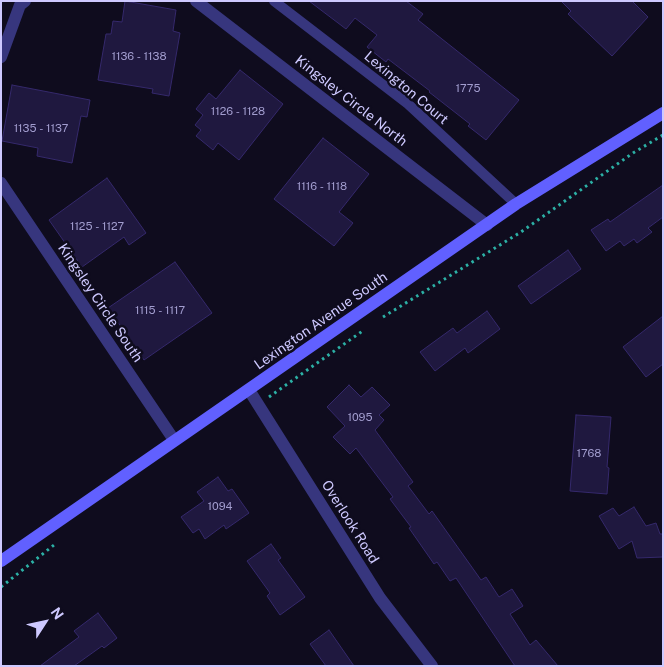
<!DOCTYPE html>
<style>
body{margin:0}
#map{position:relative;width:664px;height:667px;overflow:hidden;background:#0f0c1e;font-family:"Public Sans",sans-serif}
canvas{display:block}
.frame{position:absolute;inset:0;border:2px solid #cec9ff;pointer-events:none}
.north{position:absolute;left:20px;top:597px;width:50px;height:50px;-webkit-text-stroke:4px #0f0c1e;paint-order:stroke;rotate:55deg;font-size:14px;font-weight:700;line-height:20px;text-align:center;color:#cec9ff}
.north::after{content:'';display:block;margin:auto;width:18px;height:22px;background:#cec9ff;clip-path:polygon(50% 0,100% 100%,50% 72%,0 100%)}
</style>
<div id="map">
<canvas width="664" height="667"></canvas>
<div class="frame"></div>
<div class="north">N</div>
</div>
<script>
const c = document.querySelector('canvas').getContext('2d');
c.lineJoin = 'round';
function fillPath(path, color) {
  c.fillStyle = color;
  c.fill(path, 'evenodd');
}
function toPath(rows) {
  const path = new Path2D();
  for (const r of rows) {
    path.moveTo(r[0], r[1]);
    for (let i = 2; i < r.length; i += 2) path.lineTo(r[i], r[i + 1]);
  }
  return path;
}
function strokePath(path, color, width, dash) {
  c.strokeStyle = color;
  c.lineWidth = width;
  c.lineCap = dash ? 'butt' : 'round';
  c.setLineDash(dash || []);
  c.stroke(path);
}
function write(font, color, halo, rows, align = 'center') {
  c.font = font + ' "Public Sans",sans-serif';
  c.lineWidth = 5;
  c.setLineDash([]);
  c.textBaseline = 'middle';
  c.strokeStyle = halo;
  c.fillStyle = color;
  for (const [text, x, y, turn = 0] of rows) {
    c.save();
    c.translate(x, y);
    c.rotate((+turn || 0) * Math.PI / 180);
    c.textAlign = isNaN(turn) ? turn : align;
    if (halo) c.strokeText(text, 0, 0);
    c.fillText(text, 0, 0);
    c.restore();
  }
}
const building = toPath([
 [125,1,176,10,173,31,180,33,169,96,152,93,153,89,98,80,106,34,111,34,113,21,122,22,125,1],
 [309,1,406,1,423,14,418,20,519,100,486,140,468,126,470,124,429,92,430,91,388,59,386,62,367,47,377,35,355,18,346,29,309,1],
 [561,1,632,1,648,17,612,56,568,14,571,11,561,1],
 [240,70,283,104,239,160,218,143,213,150,196,136,201,130,195,125,203,115,196,109,209,93,216,99,240,70],
 [12,85,90,100,87,117,81,116,72,163,37,156,38,148,2,141,12,85],
 [323,138,369,174,339,212,353,223,334,246,274,199,323,138],
 [107,178,146,233,129,245,124,237,82,267,49,220,107,178],
 [663,185,663,217,648,228,652,232,637,243,634,239,624,246,620,241,606,251,591,230,608,219,610,222,663,185],
 [568,250,581,269,531,304,518,286,568,250],
 [175,262,212,313,144,360,108,308,175,262],
 [487,311,500,329,468,353,465,348,435,371,420,352,453,328,457,333,487,311],
 [663,316,663,364,646,377,623,347,663,316],
 [349,385,361,397,372,387,390,405,379,415,384,420,375,430,413,482,408,486,429,514,432,511,481,580,486,577,499,597,512,589,523,606,510,614,530,645,536,640,558,666,515,666,456,578,450,581,437,562,434,564,409,528,411,527,390,499,393,497,356,448,350,454,333,437,345,426,327,407,349,385],
 [576,415,611,417,607,467,609,468,607,494,570,491,576,415],
 [218,477,228,491,232,489,249,513,226,529,224,525,205,539,199,529,193,533,181,517,204,501,197,492,218,477],
 [634,507,646,526,656,523,660,534,663,534,663,557,637,558,632,541,619,549,599,516,613,508,619,516,634,507],
 [271,544,281,558,278,560,305,597,280,615,267,596,270,593,247,561,271,544],
 [98,613,117,638,104,648,102,646,74,666,40,666,79,637,74,631,98,613],
 [329,630,354,666,326,666,310,644,329,630]
]);
const path = toPath([
 [383,317,521,232,633,153,663,135],
 [269,397,364,330],
 [1,587,54,545]
]);
const lane = toPath([
 [274,1,408,104,516,204]
]);
const street = toPath([
 [196,1,487,225],
 [1,57,20,5,25,1],
 [1,183,174,440],
 [249,390,380,598,432,666]
]);
const secondary = toPath([
 [1,561,516,204,663,113]
]);
const numberNames = [
 ["1136 - 1138",139,57],
 ["1775",468,89],
 ["1126 - 1128",238,112],
 ["1135 - 1137",41,129],
 ["1116 - 1118",322,187],
 ["1125 - 1127",97,227],
 ["1115 - 1117",160,311],
 ["1095",360,418],
 ["1768",589,454],
 ["1094",220,507]
];
const streetNames = [
 ["Lexington Court",406,88,40],
 ["Kingsley Circle North",351,101,38],
 ["Kingsley Circle South",100,303,56],
 ["Lexington Avenue South",321,321,-35],
 ["Overlook Road",350,522,58]
];
fillPath(building, '#1f183f');
strokePath(building, '#35296c', 1);
strokePath(path, '#2cb0a5', 3, [2.5, 4]);
strokePath(lane, '#37367e', 10);
strokePath(street, '#37367e', 12);
strokePath(secondary, '#6160ff', 12);
write('11px', '#a29dcf', null, numberNames);
write('14px', '#cec9ff', '#0f0c1e', streetNames);
</script>
